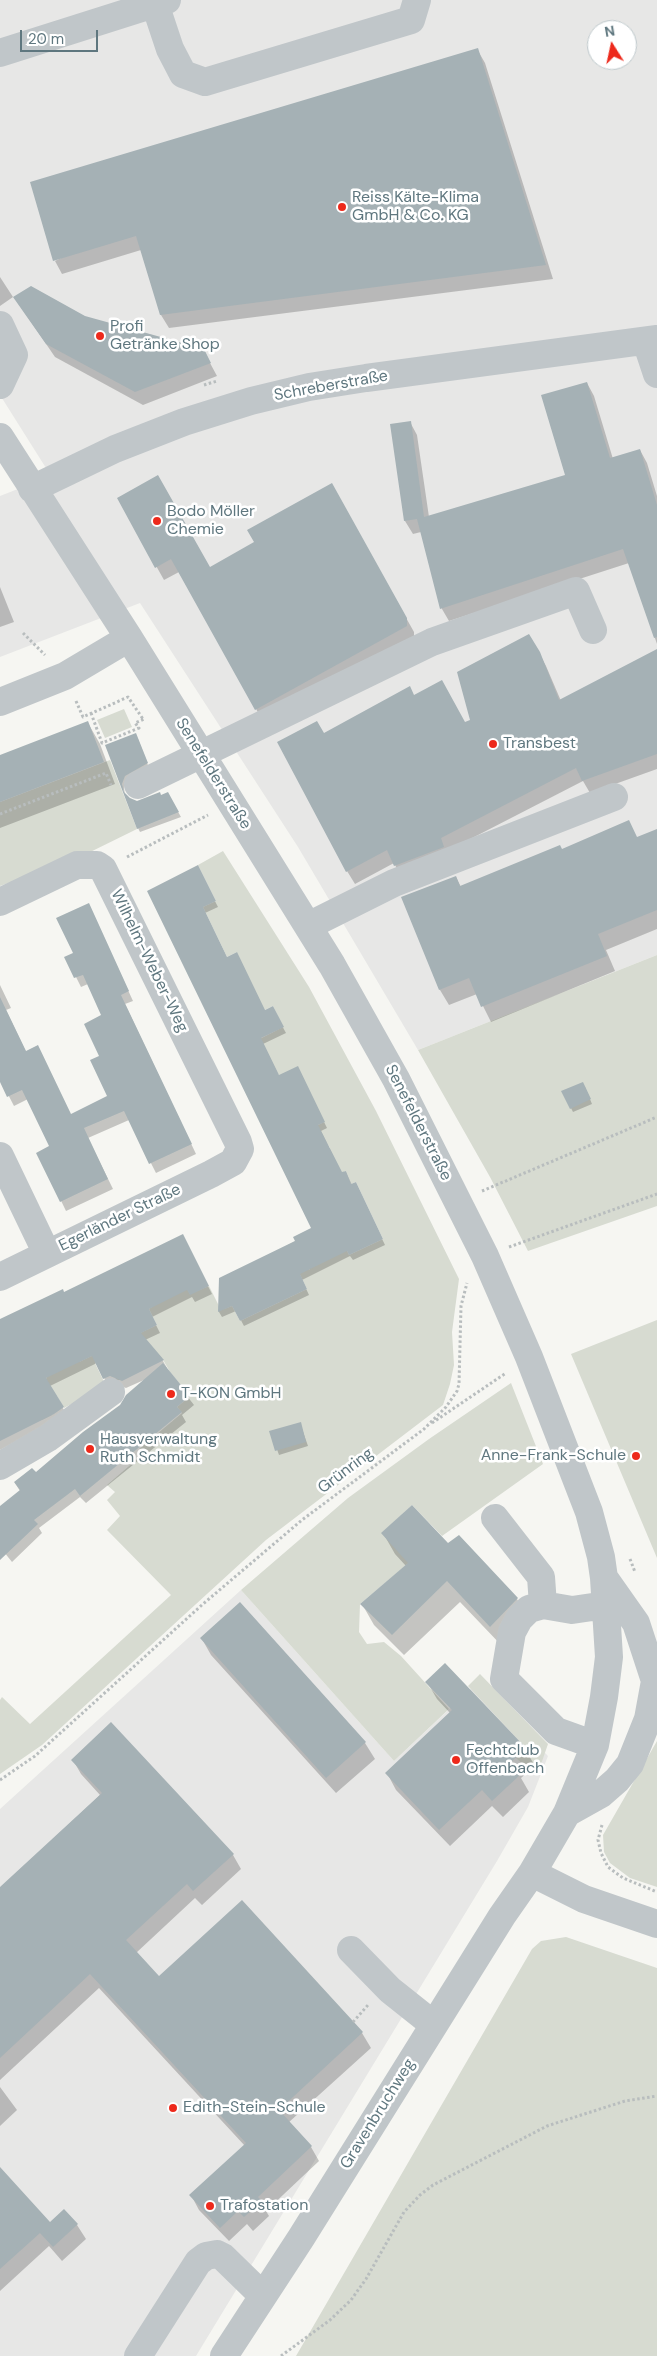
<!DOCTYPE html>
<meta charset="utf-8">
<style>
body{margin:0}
#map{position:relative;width:657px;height:2356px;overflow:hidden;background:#f6f6f2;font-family:"DM Sans",sans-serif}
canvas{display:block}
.north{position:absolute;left:587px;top:20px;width:50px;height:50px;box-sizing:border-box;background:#fff;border:1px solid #bfc9cc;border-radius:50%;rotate:350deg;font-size:14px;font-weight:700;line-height:20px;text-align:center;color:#5f777f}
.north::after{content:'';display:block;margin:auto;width:18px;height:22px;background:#ed291b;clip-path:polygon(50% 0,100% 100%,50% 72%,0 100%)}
.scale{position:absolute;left:20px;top:30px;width:78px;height:22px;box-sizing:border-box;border:2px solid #5f777f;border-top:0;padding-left:6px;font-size:15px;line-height:18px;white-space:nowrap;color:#5f777f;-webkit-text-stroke:4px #fff;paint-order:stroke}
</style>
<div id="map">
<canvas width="657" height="2356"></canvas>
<div class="north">N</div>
<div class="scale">20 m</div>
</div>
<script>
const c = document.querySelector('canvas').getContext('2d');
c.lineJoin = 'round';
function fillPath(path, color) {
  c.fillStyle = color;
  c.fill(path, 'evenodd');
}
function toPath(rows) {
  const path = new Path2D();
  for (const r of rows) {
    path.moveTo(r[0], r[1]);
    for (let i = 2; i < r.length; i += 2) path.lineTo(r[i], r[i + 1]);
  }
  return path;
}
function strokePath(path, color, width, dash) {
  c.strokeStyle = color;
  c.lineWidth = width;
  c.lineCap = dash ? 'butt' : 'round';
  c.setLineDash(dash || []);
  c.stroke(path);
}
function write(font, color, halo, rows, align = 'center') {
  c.font = font + ' "DM Sans",sans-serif';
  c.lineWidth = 5;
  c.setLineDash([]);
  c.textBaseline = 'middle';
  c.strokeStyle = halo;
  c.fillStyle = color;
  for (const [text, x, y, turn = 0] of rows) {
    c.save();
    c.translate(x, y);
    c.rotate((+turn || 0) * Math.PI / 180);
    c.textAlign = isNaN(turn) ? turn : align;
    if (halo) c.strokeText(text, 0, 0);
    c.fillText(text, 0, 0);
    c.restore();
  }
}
const built = toPath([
 [0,0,657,0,657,955,418,1050,298,847,140,603,0,657,0,496,51,476,0,395],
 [597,30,627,30,627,60,597,60],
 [241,1590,394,1761,477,1683,548,1756,528,1807,497,1861,196,2356,0,2356,0,1809]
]);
const green = toPath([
 [124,709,132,727,105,738,97,720],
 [110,760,137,829,76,859,0,886,0,802],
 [223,851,309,987,376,1111,459,1279,452,1332,454,1365,450,1384,443,1405,266,1540,42,1745,0,1774,0,1700,2,1697,30,1724,171,1595,107,1530,120,1516,107,1500,115,1492,107,1485,143,1454,139,1449,182,1413,177,1407,190,1396,170,1372,162,1358,117,1381,105,1358,95,1363,106,1386,64,1408,57,1396,52,1415,42,1420,25,1390,47,1378,35,1353,79,1362,102,1351,157,1325,149,1309,184,1283,190,1294,209,1286,221,1310,232,1306,240,1321,307,1289,286,1246,295,1241,309,1270,336,1228,349,1255,383,1239,356,1182,351,1184,346,1171,330,1178,318,1155,330,1148,316,1126,324,1122,279,1075,252,1043,283,1027,273,1006,240,1022,237,952,227,957,203,907,216,901,198,865],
 [657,955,657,1206,528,1251,490,1177,418,1050],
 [657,1320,657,1558,571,1354],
 [511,1383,543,1464,442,1536,412,1505,382,1533,417,1556,360,1604,359,1632,367,1644,384,1642,401,1656,449,1709,394,1761,241,1590,348,1498,429,1439],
 [480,1674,548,1744,538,1773,525,1766,516,1758,526,1748,468,1686],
 [657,1741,657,1887,630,1878,610,1863,604,1852,603,1835],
 [566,1937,657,1968,657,2356,296,2356,532,1949,541,1941]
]);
const shadow = toPath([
 [477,49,485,63,553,279,169,328,161,315,141,250,62,274,55,261],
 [0,277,13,297,0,306],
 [14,297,203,350,217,376,143,405,55,357],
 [587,383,594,396,613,459,640,450,647,463,657,496,657,644,629,563,449,621,442,609,421,532,413,534,405,521,410,422,417,435,429,517,567,476],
 [331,484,414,632,414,639,264,723,179,572,164,580,118,498,209,569,256,543],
 [0,587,14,622,0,627],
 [529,635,546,666,561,701,657,651,657,769,590,793,583,781,447,851,402,878,394,863,355,884,347,871,324,735,414,696,465,724,472,721],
 [88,723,100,744,115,784,0,828,0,757],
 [138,739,149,768,127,780,124,788,125,795,128,799,137,802,168,794,181,817,140,832,138,828,106,746],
 [657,830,657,929,606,950,615,971,491,1022,477,994,449,1005,440,990,403,898,456,877,461,887,562,850,637,838],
 [200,872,218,907,205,913,227,958,265,1011,275,1013,286,1033,263,1044,279,1077,300,1073,327,1128,321,1131,342,1174,346,1172,352,1185,358,1189,385,1245,353,1260,350,1256,302,1280,309,1295,244,1326,236,1311,222,1317,219,1312,221,1279,296,1242,313,1228,149,892],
 [89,905,133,1001,125,1004,196,1154,156,1173,129,1120,88,1138,113,1189,66,1211,38,1153,50,1146,28,1099,14,1106,0,1079,0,985,11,1008,6,1010,26,1052,71,1116,109,1097,101,1057,103,1016,88,984,81,987,66,957,74,954],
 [585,1087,592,1104,573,1112,571,1108],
 [186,1243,212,1294,195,1302,192,1297,152,1317,160,1333,145,1340,163,1361,167,1368,166,1369,194,1405,182,1415,186,1422,86,1503,80,1497,39,1528,42,1533,12,1562,0,1547,0,1508,20,1491,15,1483,36,1474,121,1405,144,1380,126,1388,115,1384,108,1386,97,1363,50,1386,67,1415,0,1450,0,1321],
 [300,1423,308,1446,279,1455,271,1432],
 [383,1533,448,1545,517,1599,529,1620,503,1647,460,1602,404,1655,374,1625,362,1604,406,1566,395,1554],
 [240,1604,365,1743,375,1759,336,1793,211,1655,202,1639],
 [445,1665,525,1749,535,1766,521,1778,529,1792,503,1817,492,1806,450,1846,396,1790,387,1773,450,1713,437,1699,427,1682],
 [73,1760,233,1855,241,1869,202,1905,195,1898,136,1953,159,1978,241,1902,362,2033,371,2048,288,2123,311,2147,319,2161,266,2211,269,2216,253,2231,247,2224,229,2241,199,2210,191,2195,245,2146,99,1988,0,2080,0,1889,100,1795,81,1774],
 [0,2087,17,2110,0,2126],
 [0,2169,50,2223,77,2225,86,2239,62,2261,49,2246,0,2291]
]);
const building = toPath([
 [478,48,546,265,160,315,136,236,53,261,30,182],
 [31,286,85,316,204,349,211,363,135,392,46,344,13,297],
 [587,382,610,458,640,449,657,505,657,637,654,638,623,549,440,609,417,519,404,521,390,424,411,421,424,517,565,475,541,395],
 [158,475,210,567,254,542,247,530,332,483,407,618,407,626,255,710,171,559,155,568,117,498],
 [529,634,540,652,559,700,657,649,657,754,582,781,576,768,441,838,444,847,394,866,387,850,346,872,277,742,317,721,324,733,410,686,414,695,442,680,465,722,470,720,457,672],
 [88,721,104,762,0,802,0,755],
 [136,733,148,763,125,776,122,784,124,792,130,798,137,801,160,792,161,795,168,792,179,812,137,829,105,745],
 [629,820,637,837,657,829,657,910,598,934,607,956,481,1007,469,978,439,990,401,897,456,876,460,886,560,845,562,849],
 [198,865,216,901,203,907,227,957,237,952,265,1010,273,1006,284,1027,261,1038,279,1075,298,1066,325,1122,318,1125,342,1172,346,1171,351,1184,356,1182,383,1239,349,1255,347,1251,300,1274,307,1289,240,1321,232,1306,218,1312,219,1278,295,1241,293,1237,311,1228,147,891],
 [89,903,129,991,121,995,192,1144,149,1164,124,1111,84,1128,108,1179,60,1202,36,1153,49,1146,22,1090,7,1097,0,1082,0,997,26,1051,38,1045,71,1114,107,1096,90,1060,99,1056,84,1024,101,1015,83,975,74,978,64,957,73,953,56,918],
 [583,1082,591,1099,570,1109,561,1091],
 [183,1234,209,1286,190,1295,187,1290,149,1309,157,1325,141,1333,164,1360,122,1381,110,1376,103,1379,92,1356,46,1378,64,1407,54,1414,0,1441,0,1319,63,1289,64,1292],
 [163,1363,190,1396,177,1407,182,1412,80,1496,75,1489,34,1520,38,1524,0,1560,0,1506,20,1490,14,1482,32,1468,36,1472,83,1432,120,1405,126,1395],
 [301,1422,306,1442,275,1451,269,1431],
 [412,1505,448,1543,459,1535,518,1598,490,1627,447,1581,392,1635,360,1604,408,1563,381,1533],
 [240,1602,366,1742,326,1778,200,1638],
 [445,1663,526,1748,510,1763,521,1774,492,1801,482,1790,439,1830,385,1773,452,1710,425,1682],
 [111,1722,234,1854,193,1891,187,1884,126,1940,159,1976,242,1900,363,2032,279,2110,312,2146,258,2197,262,2201,244,2217,238,2211,220,2228,189,2195,246,2143,90,1974,0,2058,0,1887,102,1793,71,1760],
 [0,2167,50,2222,64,2209,78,2224,53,2247,40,2233,0,2269]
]);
const path = toPath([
 [204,385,217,381],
 [23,633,45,655],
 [76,701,83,717,128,697,143,719],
 [91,713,102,743,139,728,135,723,144,719],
 [0,814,106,773,111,785],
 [127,857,208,815],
 [482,1191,657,1117],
 [509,1247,657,1194],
 [432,1423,506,1373],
 [630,1559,635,1572],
 [0,1780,35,1756,203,1604,302,1520,424,1429,446,1407,457,1391,459,1384,461,1306,467,1283],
 [602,1825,598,1840,601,1853,608,1867,623,1878,657,1892],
 [353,2022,368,2005],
 [281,2356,330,2320,351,2300,366,2279,404,2212,420,2195,433,2185,547,2126,625,2101,657,2096]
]);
const minor = toPath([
 [155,4,170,49,183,74,205,82,411,20,417,0],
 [0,53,167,0],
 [0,325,14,355,0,385],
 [646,341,657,374],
 [0,437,129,638,332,965,396,1079,485,1256,529,1357,589,1512,601,1557,604,1578,609,1657,604,1697,595,1745,567,1813,532,1873,502,1916,301,2238,224,2356],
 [32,489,115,449,184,422,251,401,309,387,366,378,657,339],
 [0,702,65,676,129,638],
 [138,785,432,642,576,591,593,630],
 [0,902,77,865,97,865,103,869,238,1142,240,1149,233,1162,211,1174,0,1277],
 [308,926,394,883,614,797],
 [0,1156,47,1254],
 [0,1466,48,1438,111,1392],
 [495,1518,541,1577,543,1605],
 [595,1745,556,1731,504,1679,512,1632,519,1619,529,1609,543,1605,572,1610,606,1605],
 [567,1813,601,1794,617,1780,630,1764,648,1719,655,1681,636,1623,605,1579],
 [532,1873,584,1899,657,1924],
 [351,1950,390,1990,434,2025],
 [138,2356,198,2262,206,2256,217,2254,223,2257,263,2296]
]);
const markers = [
 [342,207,5,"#ed291b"],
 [100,336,5,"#ed291b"],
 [157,521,5,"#ed291b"],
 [493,744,5,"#ed291b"],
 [171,1394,5,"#ed291b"],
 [90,1449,5,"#ed291b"],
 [636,1456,5,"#ed291b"],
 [456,1760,5,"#ed291b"],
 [173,2108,5,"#ed291b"],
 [210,2206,5,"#ed291b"]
];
const poiNames = [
 ["Reiss Kälte-Klima",352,198],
 ["GmbH & Co. KG",352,216],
 ["Profi",110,327],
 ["Getränke Shop",110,345],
 ["Bodo Möller",167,512],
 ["Chemie",167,530],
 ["Transbest",503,744],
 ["T-KON GmbH",181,1394],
 ["Hausverwaltung",100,1440],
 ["Ruth Schmidt",100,1458],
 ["Anne-Frank-Schule",626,1456,"right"],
 ["Fechtclub",466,1751],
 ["Offenbach",466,1769],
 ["Edith-Stein-Schule",183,2108],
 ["Trafostation",220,2206]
];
const streetNames = [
 ["Schreberstraße",331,386,-10],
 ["Senefelderstraße",213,774,58],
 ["Wilhelm-Weber-Weg",149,961,64],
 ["Senefelderstraße",418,1123,63],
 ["Egerländer Straße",120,1218,-26],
 ["Grünring",346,1471,-37],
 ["Gravenbruchweg",378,2114,-58]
];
fillPath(built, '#e7e7e6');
fillPath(green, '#d7dbd1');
fillPath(shadow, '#0003');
fillPath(building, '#a5b1b5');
strokePath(path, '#b8bdbe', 3, [2.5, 2.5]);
strokePath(minor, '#c0c6c9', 28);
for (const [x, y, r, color] of markers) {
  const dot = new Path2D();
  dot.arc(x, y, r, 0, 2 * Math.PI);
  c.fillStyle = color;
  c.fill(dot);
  strokePath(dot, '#fff', 2);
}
write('16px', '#5f777f', '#fff', poiNames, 'left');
write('16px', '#5f777f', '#fff', streetNames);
</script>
